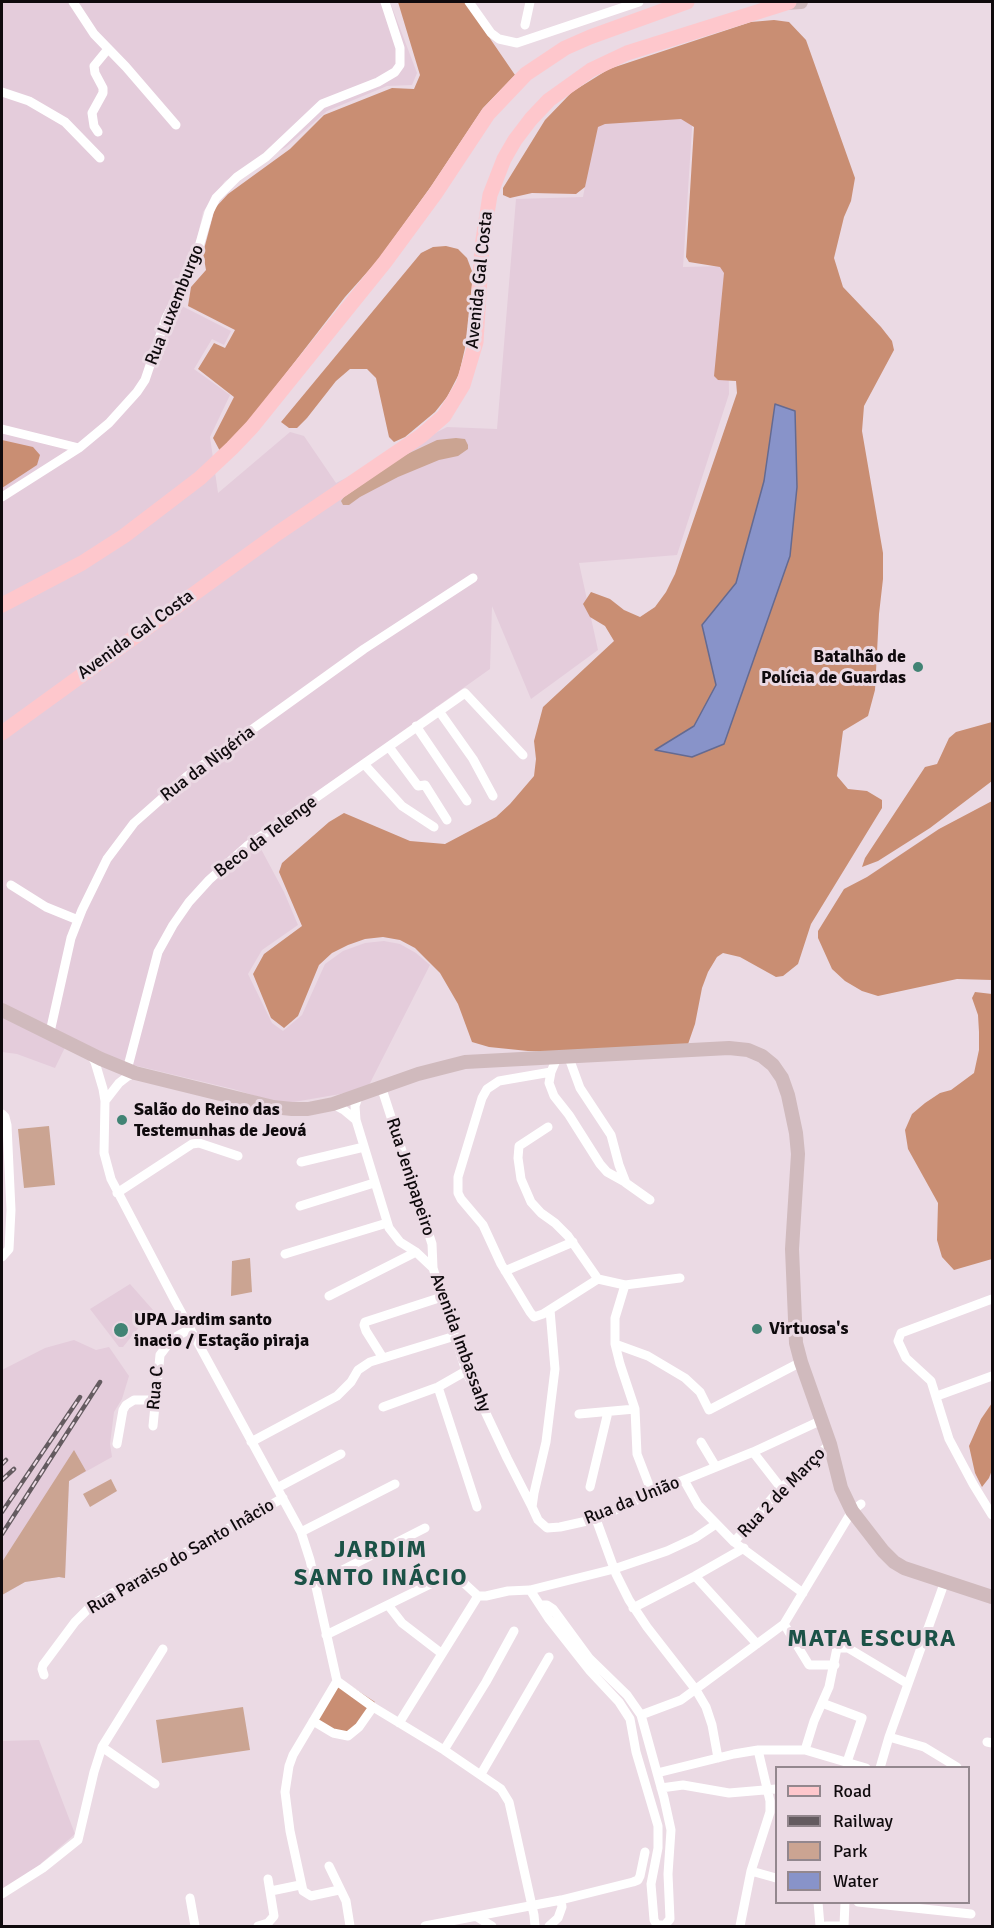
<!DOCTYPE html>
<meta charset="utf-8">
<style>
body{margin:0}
#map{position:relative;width:994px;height:1928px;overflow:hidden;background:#ebdae4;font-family:Signika,sans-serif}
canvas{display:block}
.frame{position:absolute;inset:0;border:3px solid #0f0a0d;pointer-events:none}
.legend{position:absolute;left:775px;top:1766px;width:195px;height:138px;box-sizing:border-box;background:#ebdae4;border:2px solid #93878e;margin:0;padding:8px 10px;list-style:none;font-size:18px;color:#0f0a0d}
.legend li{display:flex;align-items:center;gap:12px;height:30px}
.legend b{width:30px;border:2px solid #93878e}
</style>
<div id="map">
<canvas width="994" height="1928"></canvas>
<div class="frame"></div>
<ul class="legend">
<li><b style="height:8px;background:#fec7cc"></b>Road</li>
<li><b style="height:8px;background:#645b60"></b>Railway</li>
<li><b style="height:16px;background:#cba492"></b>Park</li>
<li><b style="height:16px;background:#8893c9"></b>Water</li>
</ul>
</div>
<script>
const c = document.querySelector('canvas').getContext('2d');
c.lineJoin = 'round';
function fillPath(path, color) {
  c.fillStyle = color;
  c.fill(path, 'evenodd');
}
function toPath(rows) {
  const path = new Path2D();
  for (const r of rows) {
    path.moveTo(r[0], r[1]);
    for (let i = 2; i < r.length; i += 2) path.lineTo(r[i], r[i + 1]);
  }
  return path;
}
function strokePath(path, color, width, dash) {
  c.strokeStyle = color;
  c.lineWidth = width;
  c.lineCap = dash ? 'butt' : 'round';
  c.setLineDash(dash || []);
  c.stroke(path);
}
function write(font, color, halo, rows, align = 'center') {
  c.font = font + ' Signika,sans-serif';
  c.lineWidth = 6;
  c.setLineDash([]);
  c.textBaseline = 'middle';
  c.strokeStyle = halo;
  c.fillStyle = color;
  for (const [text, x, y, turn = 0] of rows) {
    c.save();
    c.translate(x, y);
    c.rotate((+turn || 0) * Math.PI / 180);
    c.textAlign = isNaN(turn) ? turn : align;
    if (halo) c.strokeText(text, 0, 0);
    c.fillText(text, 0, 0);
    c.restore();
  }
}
const built = toPath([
 [2,2,390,2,417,73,412,85,387,86,327,111,286,147,225,181,203,212,182,306,231,331,224,345,212,339,194,369,230,395,210,437,218,493,290,432,304,436,336,483,447,427,497,429,516,199,583,197,597,124,693,113,683,267,727,266,729,394,677,555,579,563,598,650,531,699,492,606,490,669,252,838,261,849,284,892,298,925,262,950,248,974,272,1023,283,1031,302,1015,325,964,343,951,365,943,384,941,400,944,416,953,430,965,369,1085,352,1092,282,1104,233,1089,125,1063,70,1037,55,1068,17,1054,2,1052],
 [130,1284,153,1310,123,1347,119,1347,90,1309],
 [74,1340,96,1350,109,1347,129,1376,122,1399,114,1412,110,1444,112,1457,69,1481,65,1578,59,1577,25,1582,2,1595,2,1370,45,1348],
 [39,1740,75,1834,37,1867,2,1890,2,1741]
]);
const green = toPath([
 [456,438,465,439,468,445,468,449,458,456,439,460,398,477,360,497,349,505,343,505,341,501,344,497,403,456,437,440],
 [49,1126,55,1185,24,1188,18,1129],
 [250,1258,252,1292,231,1296,232,1261],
 [74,1450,86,1471,69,1481,65,1578,59,1577,25,1582,2,1595,2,1562],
 [111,1479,117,1491,90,1507,83,1494],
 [243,1707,250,1750,162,1763,156,1720]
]);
const forest = toPath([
 [398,2,465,2,515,75,483,108,432,185,378,260,345,297,256,412,221,453,213,438,234,397,198,369,214,343,225,348,235,330,188,306,191,287,206,270,203,253,215,208,228,194,290,149,324,115,392,88,414,89,420,75],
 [774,20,789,22,806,40,855,178,851,201,844,217,834,258,843,287,881,327,892,341,894,350,864,406,862,431,883,553,883,579,879,614,875,690,868,716,843,731,837,776,848,789,867,791,882,800,882,808,811,924,798,964,783,976,776,977,740,957,723,953,717,957,708,972,702,988,695,1024,687,1047,563,1052,528,1051,489,1047,472,1042,458,1004,440,973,415,948,400,940,383,937,365,939,348,945,332,953,319,965,298,1016,284,1028,271,1018,253,974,264,954,302,926,279,872,282,863,329,822,344,813,410,841,445,844,496,817,510,804,534,776,536,759,534,741,543,707,614,641,605,626,590,617,583,604,591,592,610,599,624,610,640,617,655,607,666,592,675,574,737,393,736,381,718,380,714,376,724,273,720,267,689,262,686,257,694,127,681,119,605,124,598,127,585,187,576,194,532,193,510,198,503,195,503,188,545,120,572,92,609,69,751,22],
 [446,246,458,249,467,258,473,274,465,348,459,374,447,397,435,412,405,437,394,442,389,437,376,378,367,369,350,369,336,381,307,418,297,428,289,428,281,422,421,253,433,247],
 [2,440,33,447,40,455,37,465,2,488],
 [992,722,992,781,930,828,878,861,862,867,865,858,925,767,937,764,949,738,956,732],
 [992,801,992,980,957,979,878,996,862,991,845,981,832,969,818,938,818,931,844,889,867,877,939,829],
 [975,992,992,994,992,1259,954,1270,942,1257,937,1240,938,1203,908,1149,905,1130,912,1114,925,1103,940,1093,951,1090,974,1073,979,1050,979,1032,978,1015,972,998],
 [992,1403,992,1470,989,1478,982,1487,975,1473,969,1446,981,1419],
 [340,1679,375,1702,358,1726,347,1733,337,1733,313,1719]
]);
const water = toPath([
 [775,404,795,411,797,487,790,556,724,744,692,757,655,750,694,726,716,685,702,625,736,583,764,481,775,404]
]);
const minor = toPath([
 [73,2,94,34,126,67,176,125],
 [469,2,491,33,499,39,517,43,639,2],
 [525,25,530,2],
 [2,92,29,101,65,122,100,158],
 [98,132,94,126,92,113,103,93,103,88,95,73,94,66,108,49],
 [2,429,79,448],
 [2,497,79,448,109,423,137,392,145,380,166,318,194,264,209,212,216,198,237,177,266,157,322,104,378,82,395,72,400,65,400,48,385,2],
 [439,711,473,759,493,796],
 [416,726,467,801],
 [389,747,418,786,425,785,447,820],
 [364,764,402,806,434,827],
 [11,885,46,907,78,920],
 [50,1032,71,938,82,910,107,859,134,823,186,777,364,649,473,578],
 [90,1053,95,1062,103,1089,105,1101,104,1153,111,1179,174,1299,301,1532,310,1560,337,1681,373,1707,444,1750,501,1789,509,1802,534,1915,535,1926],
 [557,1058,551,1072,549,1083,554,1096,569,1115,600,1164,607,1172,625,1182],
 [569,1058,580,1088,611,1135,619,1165,626,1183,650,1200],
 [127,1070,158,952,173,925,189,902,209,880,247,846,465,693,523,755],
 [551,1072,499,1081,487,1089,482,1098,458,1177,458,1193,461,1199,483,1225,501,1264,530,1312,534,1317,543,1314,598,1279,625,1285,680,1278],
 [381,1086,432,1244,433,1268],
 [359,1094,355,1106,356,1120,389,1228,400,1242,416,1252,433,1268,466,1371,507,1458,532,1507],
 [105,1101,119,1083,128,1076,135,1073],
 [333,1104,344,1110,356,1120],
 [2,1114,5,1117,7,1125,11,1210,9,1249,2,1257],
 [548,1127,519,1146,518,1158,521,1179,531,1202,541,1213,555,1223,568,1236,598,1279],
 [301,1162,364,1147],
 [117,1193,192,1144,199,1143,238,1156],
 [300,1206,374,1183],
 [285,1254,387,1223],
 [505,1271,573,1242],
 [625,1285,615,1318,615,1344,620,1364,635,1409,637,1454,652,1493],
 [329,1296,416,1252],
 [992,1299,901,1333,898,1341,906,1358,931,1381,949,1439,973,1484,992,1515],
 [550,1310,555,1369,546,1442,534,1493,532,1507,538,1520,547,1528,560,1527,596,1519,652,1493,753,1452,822,1420],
 [615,1344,648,1356,685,1378,700,1392,709,1410,801,1362],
 [383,1358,366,1331,364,1325,365,1322,442,1297],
 [438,1387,477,1507],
 [937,1396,992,1376],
 [383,1407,438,1387,466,1371],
 [579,1414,635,1409],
 [153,1426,160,1355,172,1339,190,1329],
 [251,1442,337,1396,351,1382,358,1370,370,1362,455,1336],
 [701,1442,716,1467],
 [117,1444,123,1410,126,1405,134,1400,155,1400],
 [753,1452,781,1488],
 [684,1480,698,1505,734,1542,803,1593],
 [590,1487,608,1412],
 [277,1488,341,1454],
 [596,1519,616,1574,629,1600,647,1627,696,1690,706,1707,712,1725,718,1758],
 [301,1532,395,1484],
 [734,1542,781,1488,830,1444],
 [695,1576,757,1644],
 [315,1584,425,1528],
 [530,1590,549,1619,590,1671,619,1702,630,1719,636,1752,658,1826,658,1848,651,1884,654,1920,657,1925,665,1925,670,1919,668,1874,671,1830,664,1798,641,1715,627,1695,589,1658,553,1609,547,1605,540,1605],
 [478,1596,486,1596,508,1591,530,1590,614,1569,667,1551,695,1538,716,1524],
 [388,1605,402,1623,441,1653],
 [633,1608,695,1576,744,1548],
 [784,1624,809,1665,835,1665],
 [326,1635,453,1573,478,1596],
 [44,1675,42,1669,43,1665,75,1622,93,1604,283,1498],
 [337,1681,293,1755,289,1766,285,1792,290,1831,303,1891,311,1896,339,1890],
 [822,1703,862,1718,847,1762],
 [641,1715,681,1700,784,1624,852,1511,861,1504],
 [313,1721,333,1733,348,1736,359,1727,373,1707],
 [399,1723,478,1596],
 [889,1737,924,1747,957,1767],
 [987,1742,992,1743],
 [102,1747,155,1784],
 [444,1750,486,1682,514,1631],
 [805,1750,814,1721,829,1687,837,1648,848,1648,908,1684],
 [880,1768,889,1737,945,1581],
 [657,1773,734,1754,758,1750,805,1750,866,1768],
 [481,1774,549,1657],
 [661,1788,683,1785,729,1793,776,1789],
 [329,1866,346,1901,350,1926],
 [751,1871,776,1878],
 [271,1891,300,1885],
 [2,1894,43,1868,78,1840,94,1772,102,1747,163,1649],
 [190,1898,195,1926],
 [818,1902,820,1926],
 [858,1902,971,1914],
 [477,1917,492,1926],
 [258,1926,268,1923,274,1916,268,1879],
 [425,1926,561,1900,633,1882,638,1880,640,1876,645,1852],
 [549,1926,558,1918,562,1907,561,1900],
 [740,1926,751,1871,770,1812,770,1801,758,1750],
 [826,1926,844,1926],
 [844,1926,845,1902]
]);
const secondary = toPath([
 [785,3,801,2],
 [2,1010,101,1059,135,1073,273,1107,292,1109,308,1109,333,1104,418,1074,465,1062,729,1048,748,1050,762,1056,773,1065,782,1078,788,1095,796,1133,798,1154,792,1249,796,1343,801,1362,830,1444,841,1488,852,1511,883,1551,894,1562,904,1568,992,1597]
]);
const primary = toPath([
 [2,605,82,563,124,536,200,478,232,448,252,427,385,262,435,194,488,114,526,74,565,48,590,37,687,2],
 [2,733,278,533,421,436,444,416,463,385,476,342,482,246,490,195,504,159,515,140,531,119,549,100,591,70,627,53,789,2]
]);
const rail = toPath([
 [2,1464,6,1460],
 [2,1480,14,1469],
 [2,1512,80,1397],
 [2,1534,100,1382]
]);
const markers = [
 [918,667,6,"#418374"],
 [122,1120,6,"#418374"],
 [757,1329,6,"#418374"],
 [121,1330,8,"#418374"]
];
const streetNames = [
 ["Avenida Gal Costa",480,280,-84],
 ["Rua Luxemburgo",175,305,-68],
 ["Avenida Gal Costa",136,635,-36],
 ["Rua da Nigéria",208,764,-37],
 ["Beco da Telenge",266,837,-37],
 ["Rua Jenipapeiro",410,1177,72],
 ["Avenida Imbassahy",460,1343,70],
 ["Rua C",156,1388,-85],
 ["Rua 2 de Março",782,1493,-46],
 ["Rua da União",632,1501,-22],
 ["Rua Paraiso do Santo Inâcio",181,1557,-30]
];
const poiNames = [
 ["Batalhão de",906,657,"right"],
 ["Polícia de Guardas",906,678,"right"],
 ["Salão do Reino das",134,1110],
 ["Testemunhas de Jeová",134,1131],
 ["UPA Jardim santo",134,1320],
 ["inacio / Estação piraja",134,1341],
 ["Virtuosa's",769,1329]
];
const districtNames = [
 ["JARDIM",381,1551],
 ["SANTO INÁCIO",381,1579],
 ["MATA ESCURA",872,1640]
];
fillPath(built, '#e4ccdb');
fillPath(green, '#cba492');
fillPath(forest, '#c98e73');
fillPath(water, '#8893c9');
strokePath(water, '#646a91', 1.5);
strokePath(minor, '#fff', 9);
strokePath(secondary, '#d0babd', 14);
strokePath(primary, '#fec7cc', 15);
strokePath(rail, '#645b60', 4.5);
strokePath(rail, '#ebdae4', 2, [7]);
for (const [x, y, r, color] of markers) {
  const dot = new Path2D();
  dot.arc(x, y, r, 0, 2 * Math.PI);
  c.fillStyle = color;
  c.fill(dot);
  strokePath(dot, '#ebdae4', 2);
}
write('18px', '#0f0a0d', '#ebdae4', streetNames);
write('bold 18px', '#0f0a0d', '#ebdae4', poiNames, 'left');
c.letterSpacing = '1.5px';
write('bold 24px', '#1c5247', '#ebdae4', districtNames);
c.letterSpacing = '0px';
</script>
